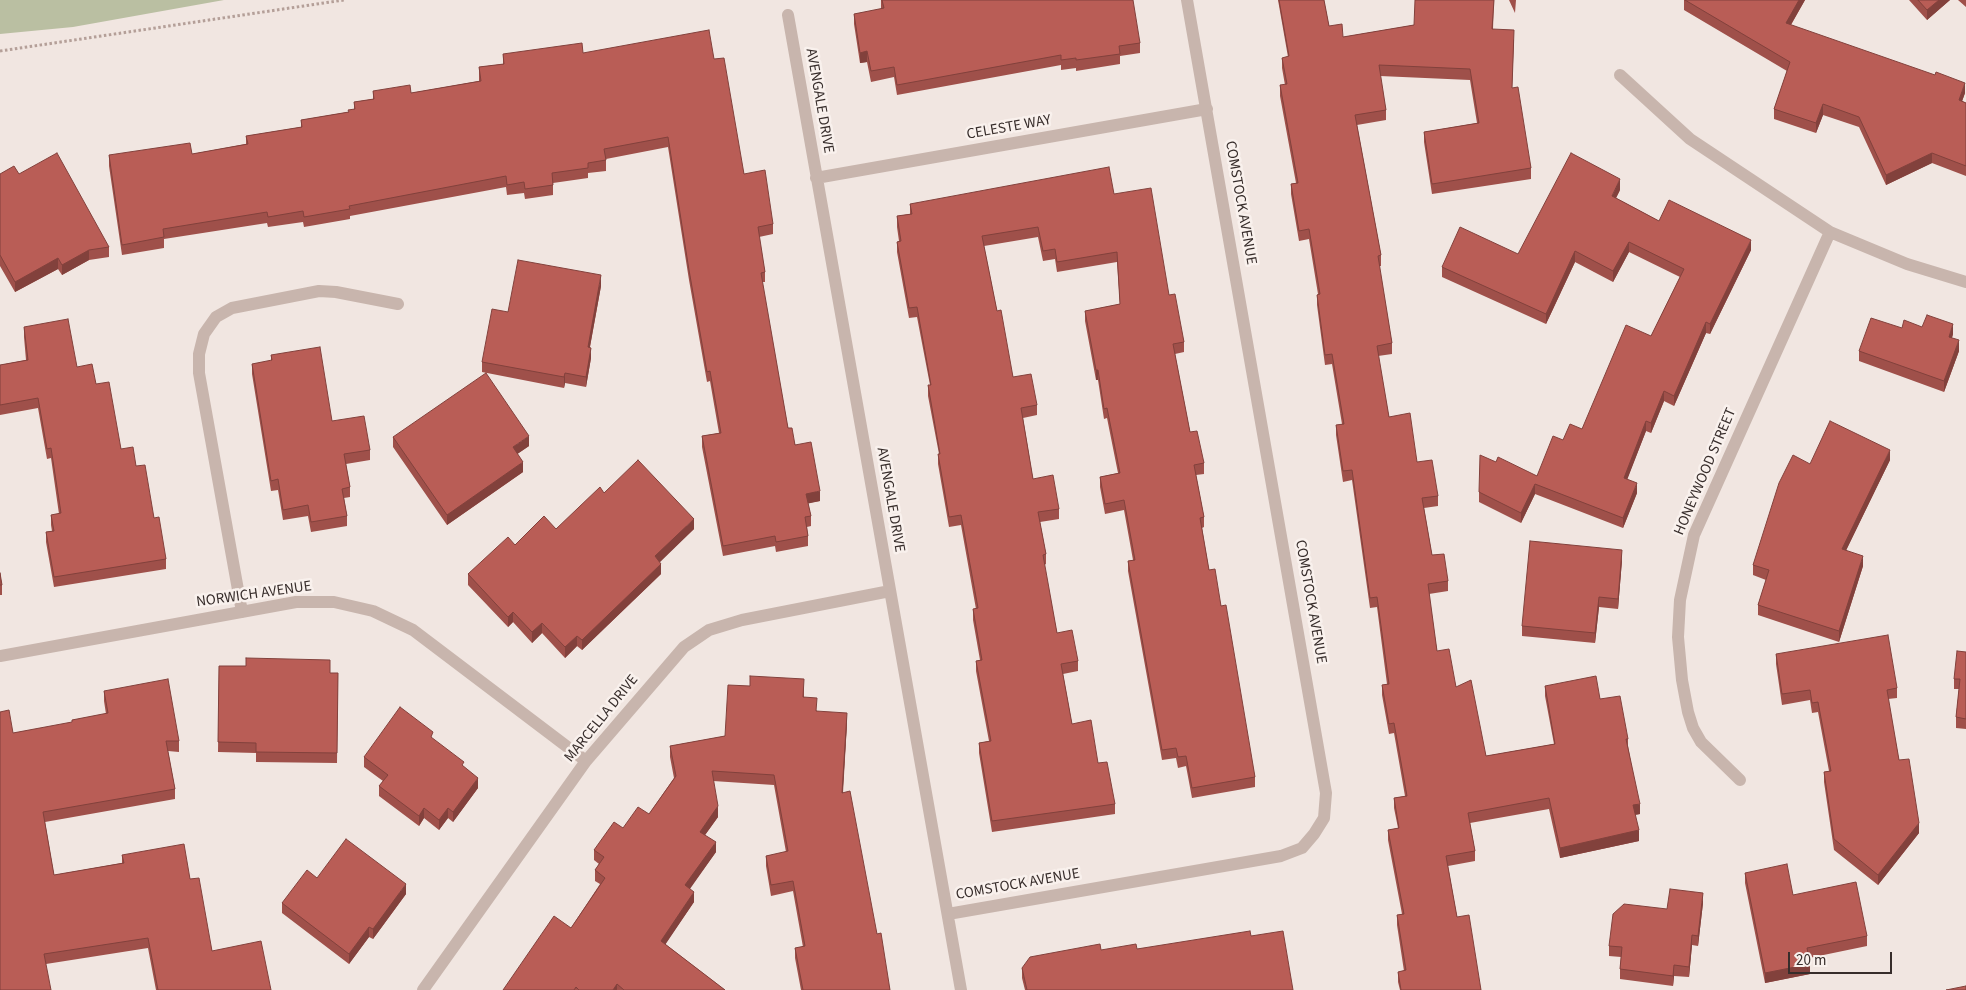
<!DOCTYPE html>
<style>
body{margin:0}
#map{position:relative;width:1966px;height:990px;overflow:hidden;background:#f1e6e1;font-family:"Source Sans 3",sans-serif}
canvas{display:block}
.scale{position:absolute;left:1788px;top:952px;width:104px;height:22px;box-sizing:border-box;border:2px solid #372d2b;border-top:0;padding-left:6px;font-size:15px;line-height:18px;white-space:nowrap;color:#372d2b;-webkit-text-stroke:4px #f9f1ed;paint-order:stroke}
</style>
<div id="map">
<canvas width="1966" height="990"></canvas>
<div class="scale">20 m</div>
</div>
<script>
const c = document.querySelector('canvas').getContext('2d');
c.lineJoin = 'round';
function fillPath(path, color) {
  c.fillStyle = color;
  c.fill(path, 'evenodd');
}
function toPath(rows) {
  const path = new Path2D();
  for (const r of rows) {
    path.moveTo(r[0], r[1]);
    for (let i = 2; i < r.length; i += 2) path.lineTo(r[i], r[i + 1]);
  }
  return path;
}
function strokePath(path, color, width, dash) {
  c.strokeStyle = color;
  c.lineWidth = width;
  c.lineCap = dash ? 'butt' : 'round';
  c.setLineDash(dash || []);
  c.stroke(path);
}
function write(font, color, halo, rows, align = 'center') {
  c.font = font + ' "Source Sans 3",sans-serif';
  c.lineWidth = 5;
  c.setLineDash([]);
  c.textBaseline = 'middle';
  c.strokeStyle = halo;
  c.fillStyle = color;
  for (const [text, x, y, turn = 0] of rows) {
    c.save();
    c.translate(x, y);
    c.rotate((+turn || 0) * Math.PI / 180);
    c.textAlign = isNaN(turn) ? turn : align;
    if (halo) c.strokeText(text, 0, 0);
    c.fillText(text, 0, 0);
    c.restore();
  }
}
const green = toPath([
 [0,0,224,0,73,27,0,34]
]);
const path = toPath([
 [0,51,344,0]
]);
const street = toPath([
 [788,15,961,990],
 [1620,75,1690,139,1830,232,1907,264,1966,282],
 [816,178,1207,109],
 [242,612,199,373,199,354,204,334,216,317,232,308,319,291,336,292,398,304],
 [0,656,296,602,334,602,373,611,413,630,586,761],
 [1740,780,1701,742,1693,728,1688,712,1682,680,1678,637,1680,600,1694,535,1830,232],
 [948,914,1281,856,1302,848,1314,834,1324,818,1326,793,1187,0],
 [423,990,586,761,684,647,709,630,742,620,890,591]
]);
const wall = toPath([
 [881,0,923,0,1140,43,1140,53,1120,56,1120,64,1076,71,1076,68,1061,70,1061,65,897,95,894,77,871,82,867,62,860,63,854,24,854,14,881,9],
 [1278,0,1324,0,1329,26,1343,37,1414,25,1494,0,1493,29,1514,40,1512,88,1531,168,1531,179,1432,194,1424,142,1424,132,1477,123,1470,80,1380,76,1386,110,1386,120,1357,125,1381,255,1381,266,1379,266,1392,343,1392,354,1378,356,1389,417,1438,496,1438,506,1424,508,1432,555,1448,581,1448,591,1429,594,1437,651,1456,687,1486,756,1554,744,1545,696,1545,686,1600,699,1628,739,1628,746,1640,814,1635,815,1639,841,1560,858,1549,809,1470,823,1475,851,1475,861,1448,866,1457,917,1481,990,1400,990,1398,982,1398,972,1404,971,1397,925,1397,915,1402,914,1388,840,1388,830,1398,828,1394,808,1394,798,1405,796,1394,733,1389,734,1382,695,1382,685,1387,684,1377,607,1370,608,1352,480,1343,482,1336,435,1336,425,1342,424,1332,364,1325,365,1317,305,1317,295,1318,294,1309,239,1299,241,1291,194,1291,184,1296,183,1280,96,1280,85,1285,85,1282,68,1282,58,1288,57],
 [1509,0,1516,0,1515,13],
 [1684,0,1805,0,1791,25,1965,93,1962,101,1966,103,1966,176,1932,163,1886,185,1859,127,1823,115,1816,133,1774,119,1774,109,1787,71,1684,10],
 [1909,0,1950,0,1927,20],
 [1958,0,1966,0,1966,7],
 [583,53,714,59,744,174,773,224,773,234,759,237,765,272,765,282,762,282,788,428,820,501,808,503,811,516,811,526,807,527,808,536,808,546,776,552,775,546,723,556,702,447,702,436,719,433,710,381,707,382,689,280,668,147,606,159,606,171,588,173,588,178,553,183,553,195,525,199,524,193,507,195,506,187,350,216,350,219,304,227,303,222,268,227,267,223,164,239,164,248,122,255,109,166,109,155,192,154,246,144,246,136,301,127,301,120,348,112,354,109,354,102,373,99,373,91,411,93,479,81,479,67,503,64,503,54],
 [0,174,19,174,109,247,109,257,89,260,62,275,58,269,15,292,0,266],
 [1620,190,1616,198,1659,221,1751,250,1710,334,1706,333,1674,406,1664,401,1651,433,1646,431,1627,479,1637,493,1623,528,1535,494,1521,523,1479,502,1479,492,1496,462,1537,476,1563,440,1582,429,1651,336,1680,277,1629,252,1613,282,1575,262,1546,324,1442,277,1442,267,1518,254],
 [1114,194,1169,295,1184,342,1184,352,1175,354,1190,432,1204,463,1204,474,1196,475,1204,517,1204,527,1202,528,1209,570,1221,606,1255,777,1255,787,1192,798,1186,766,1178,768,1176,758,1162,760,1128,571,1128,561,1133,560,1124,510,1105,514,1100,487,1100,477,1118,473,1107,418,1104,419,1098,380,1096,380,1085,321,1085,311,1120,304,1117,262,1057,272,1055,259,1043,261,1038,237,984,246,997,311,1013,377,1037,405,1037,415,1023,418,1033,479,1059,509,1059,519,1040,522,1046,554,1046,564,1044,565,1057,633,1078,661,1078,671,1063,674,1072,724,1098,763,1115,804,1115,814,992,832,979,753,979,743,989,741,976,671,976,661,980,660,973,620,973,609,976,609,961,525,949,527,938,464,938,454,939,454,928,396,928,385,930,385,917,317,909,318,897,252,897,242,899,241,897,227,897,216,910,214,910,204],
 [601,286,590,347,591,358,586,387,565,383,564,388,482,372,482,362,508,312],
 [24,327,77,367,96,384,121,449,136,466,154,518,166,559,166,569,54,587,46,542,46,532,52,531,51,525,51,515,59,514,51,458,47,459,38,408,0,415,0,365,26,360,24,337],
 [1922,327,1953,334,1952,338,1959,351,1944,392,1859,361,1859,351,1902,328],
 [271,355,332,421,370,450,370,460,346,464,350,487,350,497,344,498,347,516,347,526,311,532,308,516,283,520,278,490,271,491,252,374,252,364,271,361],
 [393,437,529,446,517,454,523,472,447,525,393,447],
 [1890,460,1846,550,1863,566,1839,642,1758,615,1758,605,1766,580,1753,575,1753,565,1810,464],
 [604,493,694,529,659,562,661,574,582,650,577,646,565,658,542,633,532,643,513,622,508,627,468,585,468,574,515,545,556,529],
 [1622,560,1618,609,1599,607,1595,643,1522,636,1522,626],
 [0,573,2,585,2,595,0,595],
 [1966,652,1966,729,1956,728,1956,717,1959,689,1954,689,1954,679],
 [1776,654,1897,688,1897,698,1888,699,1899,760,1919,833,1878,885,1834,850,1824,782,1824,772,1829,771,1818,712,1812,713,1810,700,1782,705,1776,664],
 [219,666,330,673,338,673,337,763,256,762,256,753,218,752],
 [804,689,804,697,817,711,847,723,843,793,890,990,801,990,795,958,795,948,803,947,793,891,771,896,766,866,766,856,786,852,774,785,713,781,718,817,705,835,716,852,689,889,694,902,665,944,725,990,503,990,571,928,600,884,595,881,595,870,599,864,594,860,594,850,623,828,649,814,674,778,670,757,670,746,725,736],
 [104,691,179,741,179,752,168,751,175,789,175,799,45,822,54,875,122,863,122,855,190,879,212,951,271,990,156,990,148,948,46,964,0,990,13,733,72,723,72,720,106,714,104,701],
 [433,739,464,767,478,788,453,822,448,818,439,830,424,818,419,826,379,796,379,786,383,781,364,767,364,757],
 [1745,873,1793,895,1867,936,1867,946,1809,958,1810,974,1765,983,1745,883],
 [317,878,406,894,373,939,369,937,349,964,282,913,282,903],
 [1703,903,1698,946,1692,945,1689,977,1674,976,1673,986,1620,979,1620,969,1621,957,1609,956,1609,946,1667,909],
 [1251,936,1293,990,1025,990,1022,978,1022,968,1101,950,1137,949]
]);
const shadedWall = toPath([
 [1799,0,1805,0,1786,33,1786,23],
 [1939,0,1950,0,1927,20,1927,10],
 [867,51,867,62,860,63,860,53],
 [1965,83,1965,93,1959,110,1959,100],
 [1823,104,1823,115,1816,133,1816,123],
 [1932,153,1932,163,1886,185,1886,175],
 [1620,179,1620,190,1612,206,1612,196],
 [1751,240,1751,250,1710,334,1710,324],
 [1629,242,1629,252,1613,282,1613,271],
 [89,250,89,260,62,275,62,265],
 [1575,251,1575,262,1546,324,1546,314],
 [58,258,58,269,15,292,15,282],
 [601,275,601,286,588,357,588,347],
 [1706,322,1706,333,1674,406,1674,396],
 [1953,324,1953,334,1949,347,1949,337],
 [1959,340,1959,351,1944,392,1944,381],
 [591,348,591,358,586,387,586,377],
 [1096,370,1098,370,1098,380,1096,380],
 [565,373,565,383,564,388,564,377],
 [1664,391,1664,401,1651,433,1651,423],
 [1646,421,1646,431,1624,488,1624,478],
 [529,436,529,446,513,457,513,447],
 [1890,450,1890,460,1842,559,1842,549],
 [523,462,523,472,447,525,447,515],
 [1637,483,1637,493,1623,528,1623,518],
 [1535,484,1535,494,1521,523,1521,513],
 [820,491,820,501,806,504,806,494],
 [694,519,694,529,655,567,655,556],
 [1622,550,1622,560,1618,609,1618,599],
 [1863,556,1863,566,1839,642,1839,631],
 [661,564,661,574,582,650,582,640],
 [1599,597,1599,607,1595,643,1595,633],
 [513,612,513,622,508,627,508,617],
 [542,623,542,633,532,643,532,632],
 [577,636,577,646,565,658,565,647],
 [847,713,847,723,842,803,842,793],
 [478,778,478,788,453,822,453,812],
 [1640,804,1640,814,1633,815,1633,805],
 [718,806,718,817,700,842,700,832],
 [424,808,424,818,419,826,419,816],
 [448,808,448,818,439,830,439,820],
 [1919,823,1919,833,1878,885,1878,875],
 [1639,830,1639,841,1560,858,1560,848],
 [716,842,716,852,685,896,685,885],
 [406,884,406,894,373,939,373,929],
 [694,892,694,902,661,951,661,941],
 [1703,893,1703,903,1698,946,1698,936],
 [369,927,369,937,349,964,349,954],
 [1692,935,1692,945,1689,977,1689,967],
 [1810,964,1810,974,1765,983,1765,973],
 [1674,965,1674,976,1673,986,1673,976],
 [617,984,617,990,613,990]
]);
const building = toPath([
 [882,0,1133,0,1140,43,1119,46,1120,54,1076,60,1076,58,1061,60,1061,55,897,85,894,67,871,71,867,51,860,53,854,14,884,8,882,0],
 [1279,0,1324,0,1329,26,1342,24,1343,37,1414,25,1415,0,1494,0,1492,29,1514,30,1512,88,1518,87,1531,168,1432,184,1424,132,1479,123,1470,69,1379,65,1386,110,1355,115,1381,255,1378,256,1392,343,1377,346,1389,417,1410,413,1417,462,1432,460,1438,496,1422,498,1432,555,1444,554,1448,581,1428,584,1437,651,1449,649,1456,687,1471,680,1486,756,1555,744,1545,686,1596,676,1600,699,1620,696,1628,739,1626,739,1640,804,1633,805,1639,830,1560,848,1549,798,1468,813,1475,851,1446,856,1457,917,1469,915,1481,990,1401,990,1398,972,1406,970,1397,915,1404,914,1388,830,1399,828,1394,798,1407,796,1394,723,1389,724,1382,685,1389,684,1377,597,1370,598,1352,470,1343,471,1336,425,1344,424,1332,354,1325,355,1317,295,1320,294,1309,229,1299,231,1291,184,1298,183,1280,85,1287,84,1282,58,1289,56,1279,0],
 [1685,0,1799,0,1786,23,1935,75,1936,72,1965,83,1959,100,1966,103,1966,166,1932,153,1886,175,1859,117,1823,104,1816,123,1774,109,1790,62,1685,0],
 [1918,0,1939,0,1927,10,1918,0],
 [709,30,714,59,724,58,744,174,765,170,773,224,758,227,765,272,761,273,788,428,792,428,795,445,811,442,820,491,806,494,811,516,805,517,808,536,776,542,775,536,723,546,702,436,721,433,710,371,707,372,689,270,668,137,604,149,606,160,588,163,588,168,552,173,553,185,525,189,524,182,507,185,506,176,349,206,350,209,304,217,303,211,268,217,267,212,163,229,164,237,122,245,109,155,190,143,192,154,248,144,246,136,302,127,301,120,349,112,348,110,355,109,354,102,374,99,373,91,410,85,411,93,481,81,479,67,504,64,503,54,582,43,583,53,709,30],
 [57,153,109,247,89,250,62,265,58,258,15,282,0,255,0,174,14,166,19,174,57,153],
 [1571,153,1620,179,1612,196,1659,221,1669,200,1751,240,1710,324,1706,322,1674,396,1664,391,1651,423,1646,421,1624,478,1637,483,1623,518,1535,484,1521,513,1479,492,1480,455,1496,462,1498,457,1537,476,1553,436,1563,440,1570,424,1582,429,1626,325,1651,336,1684,269,1629,242,1613,271,1575,251,1546,314,1442,267,1460,227,1518,254,1571,153],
 [1109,167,1114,194,1151,188,1169,295,1175,294,1184,342,1173,344,1190,432,1197,431,1204,463,1194,465,1204,517,1200,518,1209,570,1215,569,1221,606,1226,605,1255,777,1192,788,1186,756,1178,757,1176,748,1162,750,1128,561,1135,560,1124,500,1105,504,1100,477,1120,473,1107,408,1104,409,1098,370,1096,370,1085,311,1120,304,1117,252,1057,262,1055,249,1043,251,1038,227,982,236,997,311,1001,310,1013,377,1031,374,1037,405,1021,408,1033,479,1053,475,1059,509,1038,512,1046,554,1043,555,1057,633,1072,630,1078,661,1061,664,1072,724,1091,720,1098,763,1107,762,1115,804,992,821,979,743,991,741,976,661,982,660,973,609,978,608,961,515,949,517,938,454,940,454,928,385,931,385,917,307,909,308,897,242,901,241,897,216,912,214,910,204,1109,167],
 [518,260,601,275,588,347,591,348,586,377,565,373,564,377,482,362,492,309,508,312,518,260],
 [1927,315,1953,324,1949,337,1959,340,1944,381,1859,351,1871,318,1902,328,1904,320,1922,327,1927,315],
 [68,319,77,367,92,364,96,384,109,382,121,449,133,447,136,466,145,465,154,518,159,517,166,559,54,577,46,532,54,531,51,515,61,513,51,448,47,449,38,398,0,405,0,365,28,360,24,327,68,319],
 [320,347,332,421,364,416,370,450,344,454,350,487,342,489,347,516,311,522,308,505,283,510,278,479,271,481,252,364,272,360,271,355,320,347],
 [486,373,529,436,513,447,523,462,447,515,393,437,486,373],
 [1830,421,1890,450,1842,549,1863,556,1839,631,1758,605,1769,570,1753,565,1779,483,1793,455,1810,464,1830,421],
 [638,460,694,519,655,556,661,564,582,640,577,636,565,647,542,623,532,632,513,612,508,617,468,574,508,537,515,545,544,516,556,529,600,487,604,493,638,460],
 [1530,541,1622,550,1618,599,1599,597,1595,633,1522,626,1530,541],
 [0,573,2,585,0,585,0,573],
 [1888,635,1897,688,1887,690,1899,760,1909,759,1919,823,1878,875,1834,839,1824,772,1831,771,1818,702,1812,703,1810,690,1782,694,1776,654,1888,635],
 [1957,651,1966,652,1966,719,1956,717,1960,679,1954,679,1957,651],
 [246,658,330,660,330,673,338,673,337,753,256,752,256,743,218,742,219,666,246,666,246,658],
 [750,676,804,679,803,697,817,698,816,711,847,713,842,793,850,791,877,934,881,933,890,990,803,990,795,948,805,946,793,881,771,885,766,856,788,851,774,775,712,771,718,806,700,832,716,842,685,885,694,892,661,941,725,990,624,990,617,984,613,990,579,990,576,987,574,990,503,990,554,916,571,928,605,878,595,870,604,857,594,850,614,822,623,828,638,807,649,814,676,776,670,746,725,736,728,685,750,686,750,676],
 [168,679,179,741,166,741,175,789,43,812,54,875,124,863,122,855,184,844,190,879,199,878,212,951,261,941,271,990,158,990,148,938,44,954,51,990,0,990,0,712,9,710,13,733,72,722,72,720,108,713,104,691,168,679],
 [400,707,433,732,431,737,464,762,462,765,478,778,453,812,448,808,439,820,424,808,419,816,379,786,388,775,364,757,400,707],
 [346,839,406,884,373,929,369,927,349,954,282,903,307,870,317,878,346,839],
 [1787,864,1793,895,1856,882,1867,936,1807,948,1810,964,1765,973,1745,873,1787,864],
 [1670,889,1703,893,1698,936,1692,935,1689,967,1674,965,1673,976,1620,969,1622,947,1609,946,1613,914,1624,904,1667,909,1670,889],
 [1250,931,1251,936,1283,931,1293,990,1027,990,1022,968,1030,957,1100,944,1101,950,1136,944,1137,949,1250,931],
 [1966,986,1966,990,1946,990,1966,986]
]);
const streetNames = [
 ["AVENGALE DRIVE",819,101,80],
 ["CELESTE WAY",1009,128,-10],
 ["COMSTOCK AVENUE",1240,203,80],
 ["HONEYWOOD STREET",1706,472,-67],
 ["AVENGALE DRIVE",890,500,80],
 ["NORWICH AVENUE",254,595,-8],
 ["COMSTOCK AVENUE",1310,602,80],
 ["MARCELLA DRIVE",602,719,-51],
 ["COMSTOCK AVENUE",1018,885,-10]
];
fillPath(green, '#babfa2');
strokePath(path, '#b49f98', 3, [2.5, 2.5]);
strokePath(street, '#c8b5ad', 12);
fillPath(wall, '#9f504a');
fillPath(shadedWall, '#82413c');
fillPath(building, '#b95d56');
strokePath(building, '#82413c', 1);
write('15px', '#372d2b', '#f9f1ed', streetNames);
</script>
